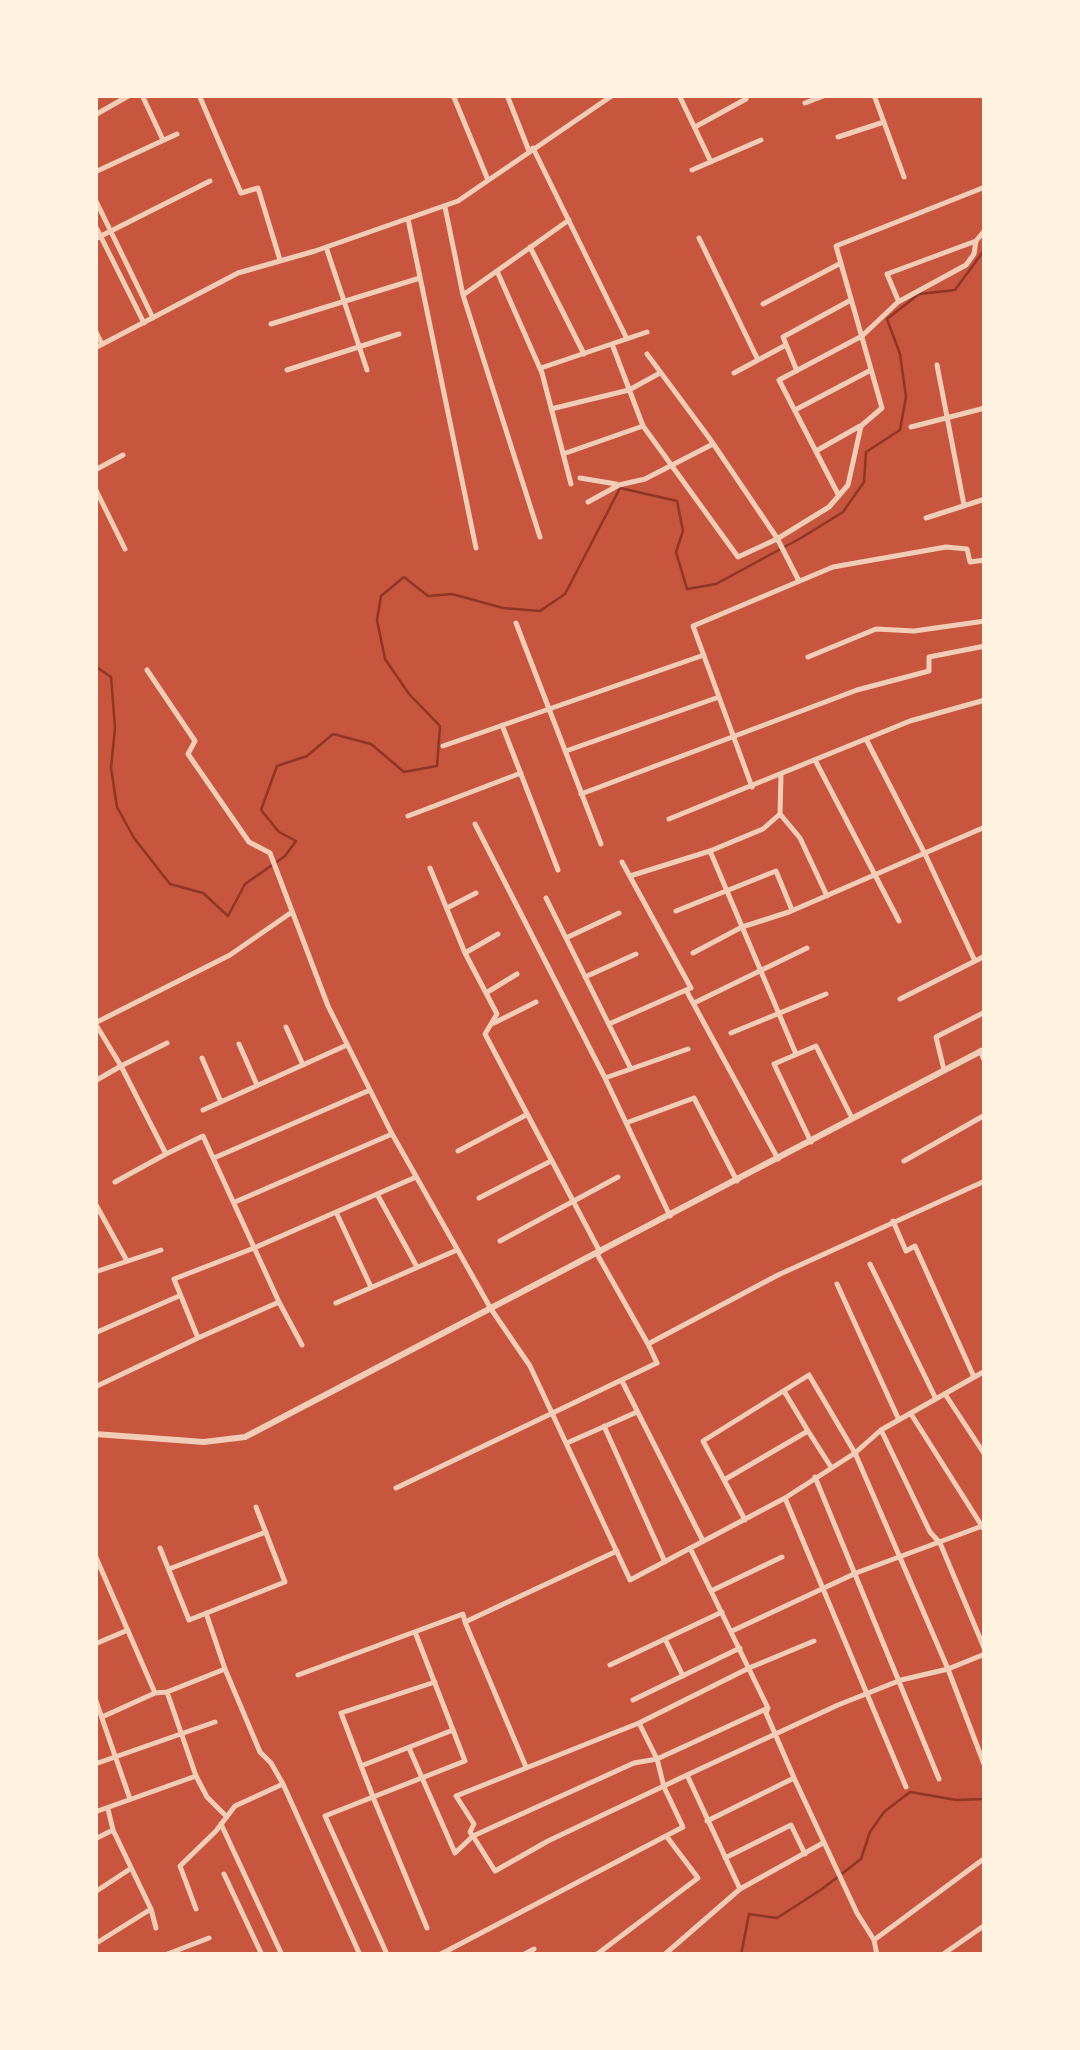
<!DOCTYPE html>
<style>
body{margin:0}
#map{position:relative;width:1080px;height:2050px;overflow:hidden;background:#c8553d;font-family:"PT Sans Narrow",sans-serif}
canvas{display:block}
.frame{position:absolute;inset:0;border:98px solid #fff3e0;pointer-events:none}
</style>
<div id="map">
<canvas width="1080" height="2050"></canvas>
<div class="frame"></div>
</div>
<script>
const c = document.querySelector('canvas').getContext('2d');
c.lineJoin = 'round';
function toPath(rows) {
  const path = new Path2D();
  for (const r of rows) {
    path.moveTo(r[0], r[1]);
    for (let i = 2; i < r.length; i += 2) path.lineTo(r[i], r[i + 1]);
  }
  return path;
}
function strokePath(path, color, width, dash) {
  c.strokeStyle = color;
  c.lineWidth = width;
  c.lineCap = dash ? 'butt' : 'round';
  c.setLineDash(dash || []);
  c.stroke(path);
}
const stream = toPath([
 [95,666,111,677,115,728,111,768,117,807,134,838,170,884,203,893,228,916,245,884,285,856,296,841,279,832,261,810,277,766,307,756,333,734,371,744,404,772,437,766,440,726,409,694,385,659,377,620,381,596,404,577,428,596,452,594,503,608,540,611,565,594,620,488,677,501,683,531,676,552,687,589,716,584,801,538,843,512,864,482,866,452,900,430,906,397,900,354,887,319,919,294,955,290,985,249],
 [741,1955,749,1914,777,1918,822,1889,861,1859,870,1832,884,1812,910,1792,956,1800,985,1799]
]);
const minor = toPath([
 [142,95,163,140],
 [199,95,241,193,258,188,280,260],
 [453,95,488,180],
 [507,95,529,151],
 [679,95,711,162],
 [874,95,904,177],
 [805,103,826,95],
 [95,115,130,95],
 [695,127,746,99],
 [838,137,884,122],
 [533,148,627,339],
 [692,170,761,140],
 [95,172,177,134],
 [95,199,153,318],
 [445,207,463,295,540,537],
 [408,219,476,548],
 [95,225,144,323],
 [699,238,758,360],
 [95,239,210,181],
 [326,247,367,370],
 [530,247,584,354],
 [497,271,542,373,571,484],
 [463,295,569,220],
 [898,300,887,274,976,241,985,230],
 [763,304,841,263],
 [271,324,420,278],
 [95,330,102,344],
 [612,344,643,426,738,557,777,539,829,507,848,485,861,426,882,408,836,246,985,187],
 [95,348,238,273,315,251,458,201,613,95],
 [647,354,710,439,777,538,799,581],
 [937,365,964,505],
 [541,368,647,332],
 [287,370,399,334],
 [797,371,783,337,851,300],
 [734,373,786,345],
 [551,409,629,390,660,373],
 [795,410,871,370],
 [911,427,985,408],
 [816,451,860,426],
 [563,454,643,426],
 [95,470,123,455],
 [580,478,616,484],
 [95,488,125,549],
 [839,496,779,380,862,336,898,302,966,265,974,254,976,241],
 [588,502,619,485,645,479,713,444],
 [926,518,985,499],
 [516,623,601,844],
 [808,657,876,629,914,631,985,621],
 [147,670,195,741,188,754,249,842,270,853,328,1006,391,1132,491,1309,530,1366,630,1580,785,1498,855,1453,881,1430,985,1371],
 [502,725,558,870],
 [866,739,925,854,975,961],
 [443,746,704,655],
 [566,751,719,697],
 [815,760,899,921],
 [781,775,780,814,800,838,827,896],
 [752,787,693,626,833,567,946,547,967,549,970,562,985,560],
 [581,794,857,690,929,671,929,657,985,646],
 [408,816,521,773],
 [669,819,910,721,985,700],
 [475,824,604,1076,670,1216],
 [710,851,796,1054],
 [622,862,691,988,686,990,778,1159],
 [430,868,465,953,497,1014,485,1034,600,1252],
 [630,876,710,851,763,829,780,814],
 [546,898,631,1069],
 [447,908,476,893],
 [676,911,776,871,792,910],
 [566,938,619,913],
 [465,953,498,934],
 [693,953,742,927,789,912,985,827],
 [585,977,636,954],
 [486,993,517,974],
 [900,999,985,956],
 [694,1003,807,948],
 [494,1023,536,1002],
 [609,1024,686,990],
 [286,1027,303,1065],
 [731,1033,826,994],
 [167,1043,121,1066,166,1154,203,1136,279,1302,302,1345],
 [239,1044,257,1085],
 [980,1051,985,1062],
 [202,1058,221,1102],
 [944,1070,936,1037,985,1012],
 [605,1078,688,1049],
 [95,1081,121,1066,95,1023,230,955,292,912],
 [203,1110,347,1045],
 [626,1123,694,1098,737,1181],
 [811,1142,774,1064,816,1046,852,1118],
 [458,1151,526,1115],
 [214,1158,370,1090],
 [904,1161,985,1115],
 [115,1182,166,1154],
 [377,1194,417,1267],
 [479,1198,551,1161],
 [235,1202,392,1134],
 [95,1203,127,1261],
 [336,1212,371,1287],
 [893,1221,906,1251,915,1246,974,1377],
 [500,1241,618,1177],
 [597,1254,648,1344,778,1275,985,1181],
 [870,1264,936,1399],
 [95,1272,161,1250],
 [837,1284,899,1420],
 [279,1302,198,1338,174,1279,254,1248,416,1177],
 [336,1303,457,1250],
 [95,1333,179,1296],
 [623,1383,703,1541],
 [95,1387,198,1338],
 [784,1391,808,1431],
 [945,1394,985,1455],
 [911,1414,985,1531],
 [604,1426,665,1562],
 [881,1430,930,1532,940,1543,985,1650],
 [567,1443,637,1412],
 [815,1477,939,1779],
 [724,1480,703,1441,809,1375,855,1453,948,1669,984,1764],
 [396,1488,657,1363,648,1344],
 [785,1498,906,1787],
 [745,1520,724,1480,808,1431,831,1467],
 [160,1548,189,1620,285,1582,256,1507],
 [690,1548,768,1708,766,1713,795,1780,857,1913,874,1940,877,1955],
 [95,1555,155,1693],
 [169,1569,266,1532],
 [711,1591,782,1557],
 [206,1613,225,1669,260,1752,271,1763,283,1784,360,1955],
 [732,1631,856,1573,985,1525],
 [665,1639,683,1676],
 [95,1644,128,1630],
 [610,1665,722,1612],
 [298,1675,463,1614,465,1622],
 [167,1692,196,1776,207,1797,227,1817],
 [95,1698,130,1799],
 [633,1700,740,1648],
 [102,1717,155,1693,167,1692,225,1669],
 [409,1748,455,1853,473,1836,470,1832,474,1824,456,1796,639,1723],
 [95,1764,215,1722],
 [361,1766,453,1730,415,1632],
 [526,1767,465,1622,617,1551],
 [687,1775,548,1841,495,1871,473,1836,634,1763,657,1759,768,1708],
 [108,1809,113,1830,151,1909,156,1928],
 [95,1812,196,1776],
 [707,1821,794,1778],
 [221,1824,282,1955],
 [95,1839,113,1830],
 [725,1858,791,1825,805,1854],
 [224,1874,262,1955],
 [740,1889,687,1775,838,1705,901,1680,948,1669,985,1654],
 [95,1892,130,1869],
 [196,1909,180,1866,216,1831,235,1806,283,1784],
 [427,1928,373,1797,465,1761,453,1730],
 [874,1940,985,1858],
 [95,1944,151,1909],
 [386,1952,325,1816,373,1797,341,1713,435,1682],
 [95,1953,96,1955],
 [165,1955,209,1938],
 [439,1955,683,1827,664,1787,657,1759,639,1723,749,1668,814,1641],
 [523,1955,534,1949],
 [596,1955,698,1878,667,1837],
 [664,1955,740,1889,823,1843],
 [942,1955,985,1925]
]);
const tertiary = toPath([
 [95,1434,204,1442,245,1437,985,1049]
]);
strokePath(stream, '#8f3625', 2.5);
strokePath(minor, '#f1ccb7', 5);
strokePath(tertiary, '#f1ccb7', 6);
</script>
